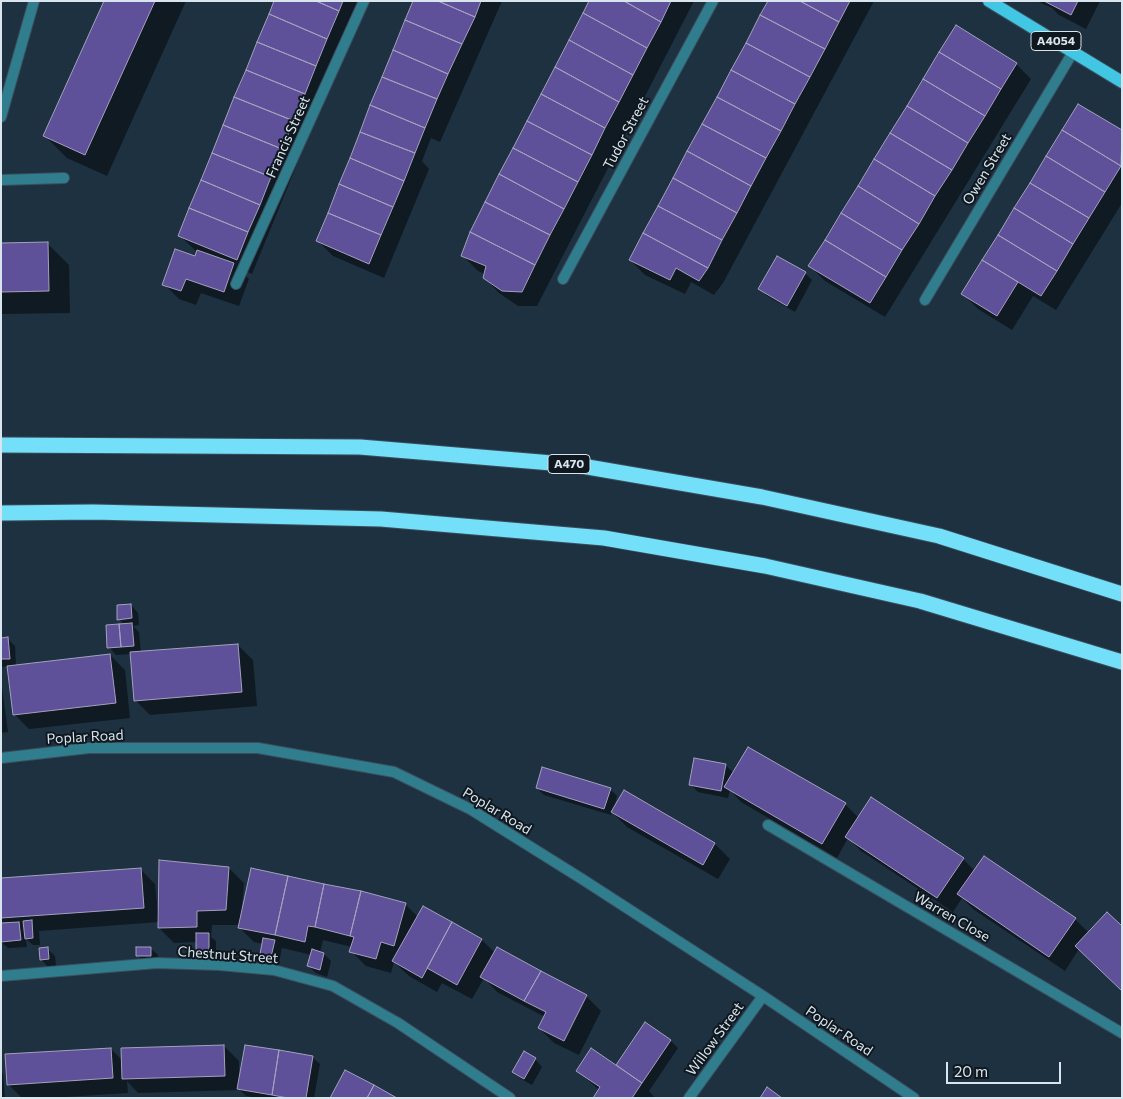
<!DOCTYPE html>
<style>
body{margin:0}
#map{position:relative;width:1123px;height:1099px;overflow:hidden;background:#1d3141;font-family:Commissioner,sans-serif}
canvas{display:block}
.frame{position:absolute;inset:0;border:2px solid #d8e4ee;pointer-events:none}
.scale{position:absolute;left:946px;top:1062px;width:115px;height:22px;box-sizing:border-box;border:2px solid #d8e4ee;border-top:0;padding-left:6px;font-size:15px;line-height:18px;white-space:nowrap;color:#d8e4ee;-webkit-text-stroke:4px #0f181f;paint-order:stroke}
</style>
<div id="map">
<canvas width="1123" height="1099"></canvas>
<div class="frame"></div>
<div class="scale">20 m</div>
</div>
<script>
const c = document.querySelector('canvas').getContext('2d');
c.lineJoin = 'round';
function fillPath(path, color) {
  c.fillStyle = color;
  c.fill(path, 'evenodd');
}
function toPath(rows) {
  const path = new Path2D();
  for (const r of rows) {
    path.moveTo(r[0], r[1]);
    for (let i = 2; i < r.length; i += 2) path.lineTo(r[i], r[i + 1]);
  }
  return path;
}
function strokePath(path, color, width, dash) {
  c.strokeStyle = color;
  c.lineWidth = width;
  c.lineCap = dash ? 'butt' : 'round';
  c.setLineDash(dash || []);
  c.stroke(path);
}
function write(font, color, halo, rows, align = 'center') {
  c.font = font + ' Commissioner,sans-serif';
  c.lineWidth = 4;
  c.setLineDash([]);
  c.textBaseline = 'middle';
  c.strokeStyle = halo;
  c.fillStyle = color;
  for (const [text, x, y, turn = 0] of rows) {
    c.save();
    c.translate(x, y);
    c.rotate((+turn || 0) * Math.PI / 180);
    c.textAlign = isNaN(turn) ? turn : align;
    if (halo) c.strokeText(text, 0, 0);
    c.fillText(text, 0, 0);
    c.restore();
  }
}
const shadow = toPath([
 [106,1,186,1,107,176,67,158,45,136],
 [275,1,364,1,252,274,238,268,249,279,239,306,201,293,196,305,179,299,164,284,195,257,197,252,179,235],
 [414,1,502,1,440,142,431,138,422,161,429,169,384,278,333,256,318,241],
 [590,1,694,1,537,306,518,306,499,293,484,277,485,274,478,271,463,256],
 [769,1,874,1,723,283,714,295,691,282,685,294,645,275,630,260],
 [1037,1,1100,1,1086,29,1059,15,1052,8],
 [956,27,1016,64,1031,79,885,317,825,281,810,266],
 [1078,105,1122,132,1122,203,1056,310,1033,296,1012,330,978,309,963,294],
 [47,243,69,265,70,313,1,314,1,244],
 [805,273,812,280,795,312,767,296,759,288],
 [131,605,138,613,139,625,133,626,139,632,141,653,238,645,253,660,257,706,150,715,135,700,131,654,116,655,109,647,125,625,119,619],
 [1,639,8,639,15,646,16,666,110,655,125,670,130,718,29,729,14,714,8,666,1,667],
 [1,680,8,732,1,733],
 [725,765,734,773,845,804,859,818,963,859,975,871,1075,919,1089,933,1065,971,973,909,962,898,953,912,861,851,848,838,837,858,741,802,730,790,728,798,698,792,691,785],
 [537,788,610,789,617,796,614,807,715,844,730,859,718,879,627,827,612,812,611,815,544,795],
 [229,868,244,883,242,906,405,904,418,917,423,907,482,940,495,953,586,996,601,1011,579,1055,554,1043,539,1028,545,1017,497,992,484,978,472,999,442,983,437,992,409,976,394,962,391,973,366,966,351,951,352,947,323,940,320,953,324,954,331,961,327,977,316,973,308,966,312,955,282,948,279,963,269,961,261,954,263,944,254,942,239,927,240,925,212,925,211,937,216,941,216,958,205,958,197,951,197,942,174,943,159,928,159,922,39,931,40,945,33,945,26,939,27,947,8,948,1,942,3,924,1,922,1,879,140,869,155,884,158,913,159,913],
 [150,948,158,955,158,963,145,963,138,956],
 [48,949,55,956,56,966,48,967,41,959],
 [646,1024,671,1041,678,1048,649,1091,655,1098,594,1098,599,1090,577,1070,616,1067],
 [224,1046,239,1061,239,1077,312,1057,320,1064,314,1098,256,1098,246,1096,240,1090,138,1093,127,1081,128,1093,49,1098,22,1098,8,1084,111,1049,123,1061],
 [535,1059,542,1067,532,1085,521,1079,514,1072],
 [1,1072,3,1074,5,1098,1,1098]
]);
const building = toPath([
 [104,1,155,1,85,155,43,136,104,1],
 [274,1,316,1,339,11,327,39,269,14,274,1],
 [316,1,343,1,339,11,316,1],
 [413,1,438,1,475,17,462,44,405,20,413,1],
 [438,1,481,1,475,17,438,1],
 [589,1,624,1,661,22,647,48,583,13,589,1],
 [624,1,671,1,661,22,624,1],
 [768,1,800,1,839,22,825,49,760,15,768,1],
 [800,1,850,1,839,22,800,1],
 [1044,1,1078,1,1071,15,1044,1],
 [583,13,647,48,633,75,569,40,583,13],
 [269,14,327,39,316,66,257,42,269,14],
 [760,15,825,49,810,77,746,43,760,15],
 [405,20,462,44,448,74,393,50,405,20],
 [956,25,1017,63,1001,89,939,52,956,25],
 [569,40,633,75,619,102,555,67,569,40],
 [257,42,316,66,305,94,246,70,257,42],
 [746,43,810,77,795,104,731,70,746,43],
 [393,50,448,74,437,99,382,77,393,50],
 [939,52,1001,89,985,116,923,79,939,52],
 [555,67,619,102,605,128,541,94,555,67],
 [246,70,305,94,294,121,234,97,246,70],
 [731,70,795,104,781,131,717,97,731,70],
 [382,77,437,99,425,128,370,105,382,77],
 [923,79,985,116,968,143,907,106,923,79],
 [541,94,605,128,592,155,527,121,541,94],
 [234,97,294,121,282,149,223,125,234,97],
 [717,97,781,131,766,158,702,124,717,97],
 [1078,104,1122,130,1121,166,1062,130,1078,104],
 [370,105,425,128,415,153,360,132,370,105],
 [907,106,968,143,952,170,890,133,907,106],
 [527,121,592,155,578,182,513,148,527,121],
 [702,124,766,158,751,186,687,151,702,124],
 [223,125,282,149,271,177,212,153,223,125],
 [1062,130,1121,166,1105,192,1046,156,1062,130],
 [360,132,415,153,404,181,350,158,360,132],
 [890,133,952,170,935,196,874,159,890,133],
 [513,148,578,182,564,209,499,174,513,148],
 [687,151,751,186,737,213,673,178,687,151],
 [212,153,271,177,260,205,201,180,212,153],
 [1046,156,1105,192,1089,218,1030,183,1046,156],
 [350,158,404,181,393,207,339,184,350,158],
 [874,159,935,196,919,224,858,186,874,159],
 [499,174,564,209,550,235,485,202,499,174],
 [673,178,737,213,722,240,658,206,673,178],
 [201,180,260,205,248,232,189,208,201,180],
 [1030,183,1089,218,1073,244,1014,208,1030,183],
 [339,184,393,207,381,235,328,213,339,184],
 [858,186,919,224,902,250,841,213,858,186],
 [485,202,550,235,535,265,470,232,485,202],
 [658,206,722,240,708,268,643,233,658,206],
 [189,208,248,232,237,260,178,236,189,208],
 [1014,208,1073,244,1057,271,998,235,1014,208],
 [328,213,381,235,369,264,316,241,328,213],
 [841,213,902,250,886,277,825,240,841,213],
 [470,232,535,265,522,292,502,291,483,278,486,266,461,256,470,232],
 [643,233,708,268,699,281,676,268,670,280,629,260,643,233],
 [998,235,1057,271,1041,296,982,260,998,235],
 [825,240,886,277,870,303,808,266,825,240],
 [48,242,49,291,1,292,1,243,48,242],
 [175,249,195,256,197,250,234,263,224,292,186,279,181,291,162,285,175,249],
 [777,256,806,272,787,306,758,289,777,256],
 [982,260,1018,282,997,316,961,294,982,260],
 [131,604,132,618,117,620,117,605,131,604],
 [132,623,134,646,121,647,119,624,132,623],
 [119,624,121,647,107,648,106,625,119,624],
 [8,637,10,659,1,659,1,638,8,637],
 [238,644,242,692,134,701,130,652,238,644],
 [110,654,116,703,13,715,7,666,110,654],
 [748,747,846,803,822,844,724,787,748,747],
 [694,758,726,764,721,791,689,785,694,758],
 [542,767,611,788,604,809,536,788,542,767],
 [624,790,715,843,703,865,611,812,624,790],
 [871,797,964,858,937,898,845,837,871,797],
 [984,856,1076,918,1049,957,957,894,984,856],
 [159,860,229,867,226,910,197,911,197,927,158,928,159,860],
 [141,868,144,908,1,918,1,878,141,868],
 [251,868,288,876,275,935,238,928,251,868],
 [288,876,324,884,315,927,308,926,305,942,275,935,288,876],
 [324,884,361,891,350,936,315,927,324,884],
 [361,891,406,903,394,946,381,942,376,959,349,952,354,937,350,936,361,891],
 [423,906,452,922,422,978,392,961,423,906],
 [1107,912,1122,926,1122,991,1075,946,1107,912],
 [32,920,33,938,25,939,23,921,32,920],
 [19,922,21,940,1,942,1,923,19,922],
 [452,922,482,939,457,985,427,968,452,922],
 [196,933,209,933,209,951,196,951,196,933],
 [263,938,275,940,271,957,260,954,263,938],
 [48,947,49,959,40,960,39,948,48,947],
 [136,947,151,947,151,956,136,956,136,947],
 [497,947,541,971,524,1001,480,977,497,947],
 [312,949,324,953,320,970,307,966,312,949],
 [541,971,587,995,564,1041,538,1028,546,1012,524,1001,541,971],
 [645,1022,671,1040,642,1083,616,1065,645,1022],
 [224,1045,225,1076,122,1079,121,1048,224,1045],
 [245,1045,279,1050,272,1095,237,1089,245,1045],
 [111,1048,113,1078,7,1085,5,1054,111,1048],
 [591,1048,642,1083,632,1098,593,1098,600,1087,576,1071,591,1048],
 [279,1050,313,1056,306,1098,288,1098,272,1095,279,1050],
 [524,1051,536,1058,524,1079,512,1072,524,1051],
 [345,1070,374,1085,367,1098,330,1098,345,1070],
 [374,1085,397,1098,367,1098,374,1085],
 [767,1087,782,1098,760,1098,767,1087]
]);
const street = toPath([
 [1,117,34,1],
 [1,180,64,178],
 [563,279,713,1],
 [236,284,364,1],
 [925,300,1073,52],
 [1,758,89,748,258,748,394,772,470,809,582,879,763,996,914,1098],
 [768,825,1122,1033],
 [1,976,157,963,219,965,274,970,333,986,398,1023,510,1098],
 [689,1098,763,996]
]);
const primary = toPath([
 [989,1,1122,82]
]);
const highway = toPath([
 [1,445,360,447,576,465,762,497,939,536,1122,594],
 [1,513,93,512,381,519,604,538,765,566,920,601,1122,662]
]);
const shields = [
 [1056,41,50],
 [569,464,42]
];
const shieldNames = [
 ["A4054",1056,41],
 ["A470",569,464]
];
const streetNames = [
 ["Tudor Street",626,133,-62],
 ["Francis Street",288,137,-66],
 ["Owen Street",987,169,-59],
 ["Poplar Road",85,737,-3],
 ["Poplar Road",497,811,31],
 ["Warren Close",952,917,30],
 ["Chestnut Street",228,955,4],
 ["Poplar Road",839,1031,34],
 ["Willow Street",715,1039,-54]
];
fillPath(shadow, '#0007');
fillPath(building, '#5e5099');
strokePath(building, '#a4a1bc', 1);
strokePath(street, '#3b4e5d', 12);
strokePath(primary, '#3b4e5d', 14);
strokePath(highway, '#3b4e5d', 17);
strokePath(street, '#307d8e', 10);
strokePath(primary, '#41c6e3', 12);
strokePath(highway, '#74dff9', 15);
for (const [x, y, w] of shields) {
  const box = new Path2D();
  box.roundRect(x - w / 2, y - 9.5, w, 19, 4);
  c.fillStyle = '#0f181f';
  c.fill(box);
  strokePath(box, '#d8e4ee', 1);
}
write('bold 12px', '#d8e4ee', null, shieldNames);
write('14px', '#d8e4ee', '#0f181f', streetNames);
</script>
